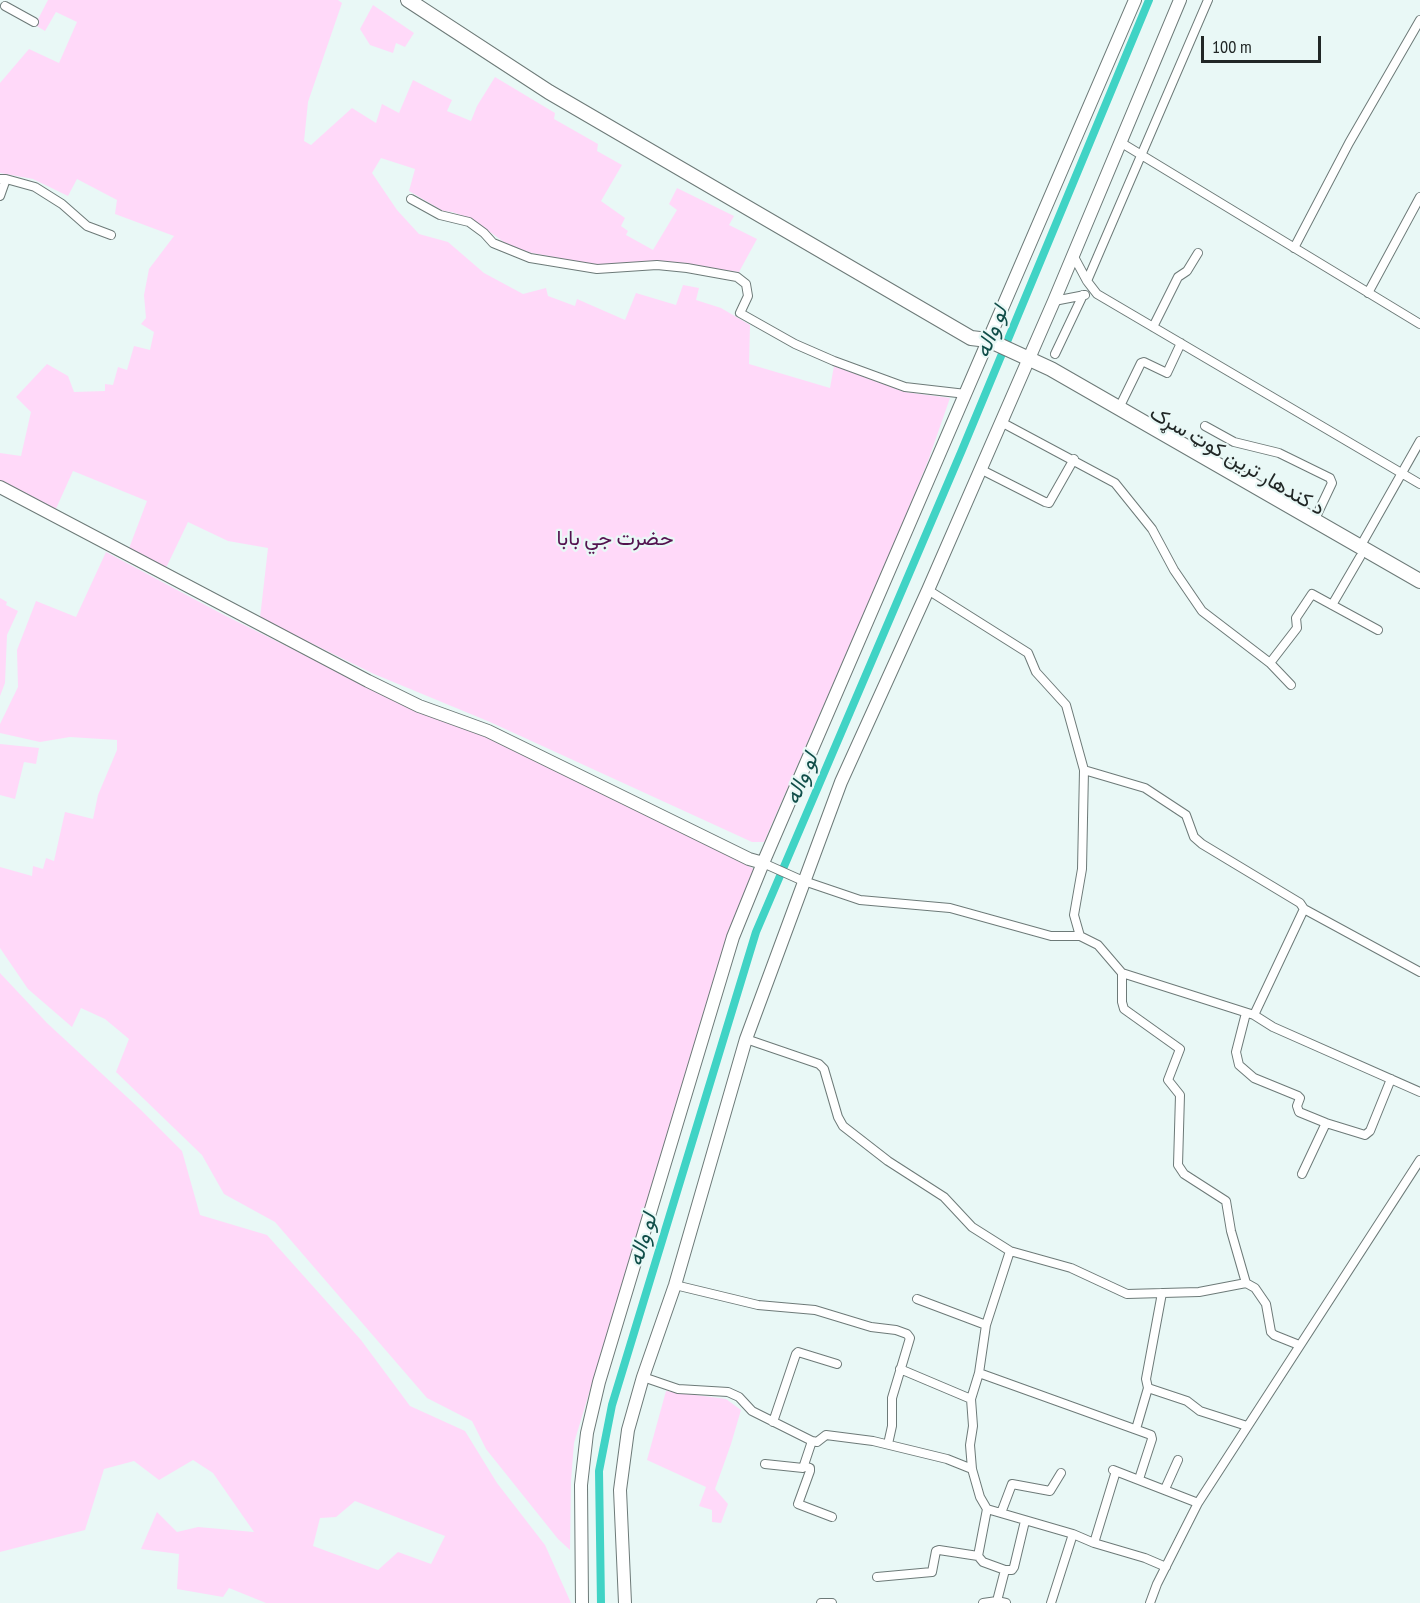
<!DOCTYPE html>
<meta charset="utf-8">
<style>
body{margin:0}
#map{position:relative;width:1420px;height:1603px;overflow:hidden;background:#e9f8f6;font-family:"PT Sans Narrow",sans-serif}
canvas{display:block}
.scale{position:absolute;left:1201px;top:36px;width:120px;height:27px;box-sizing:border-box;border:3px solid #212726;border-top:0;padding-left:8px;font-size:18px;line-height:21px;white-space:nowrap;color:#212726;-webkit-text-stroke:4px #e9f8f6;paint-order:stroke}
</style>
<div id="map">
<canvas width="1420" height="1603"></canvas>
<div class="scale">100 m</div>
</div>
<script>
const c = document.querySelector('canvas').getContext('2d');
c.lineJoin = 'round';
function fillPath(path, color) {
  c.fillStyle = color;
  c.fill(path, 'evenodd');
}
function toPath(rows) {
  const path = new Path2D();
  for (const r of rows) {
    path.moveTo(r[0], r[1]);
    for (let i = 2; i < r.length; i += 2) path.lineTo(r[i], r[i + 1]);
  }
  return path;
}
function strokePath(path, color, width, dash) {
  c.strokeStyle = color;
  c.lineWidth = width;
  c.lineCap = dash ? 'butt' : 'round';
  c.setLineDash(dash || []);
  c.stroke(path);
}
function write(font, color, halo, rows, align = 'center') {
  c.font = font + ' "PT Sans Narrow",Vazirmatn,sans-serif';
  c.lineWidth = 4.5;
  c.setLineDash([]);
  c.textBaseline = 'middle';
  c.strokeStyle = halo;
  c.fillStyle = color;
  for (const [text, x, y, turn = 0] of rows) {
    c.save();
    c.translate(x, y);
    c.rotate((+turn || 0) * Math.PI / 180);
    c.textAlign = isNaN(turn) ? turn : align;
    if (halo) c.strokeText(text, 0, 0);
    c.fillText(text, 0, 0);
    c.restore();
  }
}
const green = toPath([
 [48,0,338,0,342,3,308,102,304,141,311,145,352,108,376,123,382,104,399,113,413,80,452,100,447,111,471,121,477,106,495,77,555,113,554,119,598,144,597,151,622,165,601,201,625,218,621,226,628,231,626,235,653,250,677,210,669,204,677,188,734,216,729,225,757,239,739,272,655,261,596,265,532,253,508,245,472,219,452,212,443,211,409,191,415,169,381,158,372,173,397,210,419,234,448,242,484,273,523,294,546,288,548,296,575,306,577,299,625,320,636,293,676,305,683,285,699,288,696,300,721,308,750,325,749,364,830,388,834,366,905,392,950,398,928,461,899,532,764,842,752,842,490,722,374,674,260,618,268,548,228,541,188,522,165,570,128,551,147,501,73,471,54,513,0,486,0,453,21,456,31,412,16,397,47,364,68,376,74,392,105,391,105,384,113,385,118,367,127,370,134,346,150,350,154,332,141,324,146,318,144,295,149,269,174,236,115,214,117,200,77,179,68,196,33,179,0,173,0,83,29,49,59,63,77,22,56,12,45,31,35,25],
 [373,5,414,33,405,47,396,43,393,53,370,45,360,29],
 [106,552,224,615,419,712,486,737,646,814,754,869,726,938,574,1443,571,1481,570,1550,558,1539,486,1449,472,1421,427,1398,275,1222,224,1194,202,1155,116,1072,129,1039,105,1019,81,1008,72,1027,28,989,0,948,0,867,32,876,33,866,43,869,46,858,54,861,65,812,93,819,98,795,117,750,117,740,70,737,40,742,0,733,0,724,18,687,17,650,36,601,76,617],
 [0,598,7,602,6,605,18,611,7,635,5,683,0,696],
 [0,744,39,748,36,764,24,762,15,799,0,795],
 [0,973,47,1023,141,1110,182,1151,200,1215,267,1235,361,1340,410,1406,465,1431,497,1483,545,1545,571,1603,266,1603,229,1588,223,1597,177,1589,179,1554,141,1549,157,1512,177,1532,198,1527,254,1532,213,1473,193,1460,159,1480,134,1461,104,1469,85,1530,0,1552],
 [355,1501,445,1536,431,1564,398,1552,378,1570,313,1546,320,1518,336,1517],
 [666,1391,726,1399,741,1410,731,1444,715,1489,728,1504,721,1523,712,1522,712,1510,699,1506,706,1487,647,1460]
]);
const canal = toPath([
 [601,1603,599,1471,612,1405,756,932,962,450,1149,0]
]);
const street = toPath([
 [5,6,34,22],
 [1120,142,1420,324],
 [0,179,6,179,35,187,62,204,87,226,111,235],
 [0,196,6,179],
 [411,199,440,215,469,222,484,233,493,243,530,258,597,269,657,265,687,268,737,277,746,284,748,296,740,313,795,344,834,361,905,387,966,394],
 [1294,248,1349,143,1420,20],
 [1073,255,1087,281,1097,294,1420,484],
 [1087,281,1208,0],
 [1368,293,1420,197],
 [1054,301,1085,295],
 [1153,327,1178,277,1187,271,1198,253],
 [1055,354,1083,295],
 [1119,408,1141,363,1144,362,1167,373,1181,343],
 [1001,422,1115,483,1152,529,1174,570,1202,611,1270,663,1291,685],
 [1205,426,1234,442,1279,453,1330,478,1332,483,1314,521],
 [980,469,1045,502,1049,503,1074,459],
 [1360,547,1420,441],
 [928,590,1028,653,1036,672,1066,705,1084,770,1082,869,1074,915,1080,936],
 [1332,605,1360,557],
 [1270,663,1297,628,1296,618,1312,594,1378,630],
 [1084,770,1145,788,1186,815,1194,837,1202,844,1300,903,1304,909,1420,972],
 [763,863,801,880,860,900,950,908,1051,936,1080,936,1098,945,1122,973,1254,1015,1273,1027,1420,1092],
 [1122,973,1122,1002,1124,1009,1180,1049,1168,1080,1180,1095,1178,1165,1184,1174,1226,1201,1231,1231,1246,1283],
 [1246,1013,1236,1052,1239,1065,1254,1078,1298,1096,1300,1098,1297,1106,1299,1112,1326,1123,1365,1135,1370,1131,1391,1079],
 [1254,1015,1304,909],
 [746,1039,819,1064,824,1069,838,1117,843,1126,888,1161,944,1197,972,1227,1010,1251,1071,1268,1127,1294,1199,1292,1246,1283,1255,1288,1266,1304,1271,1332,1274,1335,1299,1345],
 [1302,1174,1326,1123],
 [675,1285,758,1305,815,1310,871,1327,896,1330,907,1334,910,1338,892,1398,892,1426,888,1444],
 [917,1299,986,1325,979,1373,971,1399,973,1426,970,1445,972,1469,980,1497,987,1509,1073,1534,1094,1543,1145,1558,1166,1567],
 [986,1325,1010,1251],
 [900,1369,971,1399],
 [979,1373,1151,1435,1152,1439,1139,1479],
 [643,1377,678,1389,728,1392,739,1397,752,1411,812,1441,817,1442,826,1435,873,1441,947,1459,972,1469],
 [1148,1388,1187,1401,1200,1411,1247,1426],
 [773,1422,796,1354,798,1352,837,1364],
 [1136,1429,1148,1388,1146,1379,1162,1293],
 [765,1464,803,1468,812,1441],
 [804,1466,810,1468,810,1471,798,1504,832,1517],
 [1113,1470,1198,1503],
 [1165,1489,1178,1460],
 [987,1509,978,1556,983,1562,1005,1570,1012,1570,1014,1567,1025,1521],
 [1001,1513,1012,1484,1050,1491,1061,1473],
 [1094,1543,1116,1471],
 [877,1577,932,1572,936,1551,939,1550,978,1556],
 [997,1601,1005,1570],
 [821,1603,832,1603],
 [983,1603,997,1601,1006,1603],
 [1051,1603,1073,1534],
 [1150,1603,1157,1584,1198,1503,1420,1160]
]);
const secondary = toPath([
 [0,487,368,681,419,706,488,731,749,859,763,863],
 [582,1603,581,1485,587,1433,599,1382,733,937,763,863,1135,0],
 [625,1603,620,1490,628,1430,643,1377,675,1285,746,1039,841,782,928,590,1054,301,1180,0]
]);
const primary = toPath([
 [408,0,549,92,971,338,988,340,1051,369,1420,581]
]);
const streetNames = [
 ["د کندهار ترين کوټ سړک",1237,461,30]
];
const parkNames = [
 ["حضرت جي بابا",615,539]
];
const waterNames = [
 ["لو واله",992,332,-68],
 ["لو واله",802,779,-67],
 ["لو واله",643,1240,-73]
];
fillPath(green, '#ffd9f9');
strokePath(canal, '#40d3c5', 8);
strokePath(street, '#6d7a78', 10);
strokePath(secondary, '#6d7a78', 14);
strokePath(primary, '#6d7a78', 16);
strokePath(street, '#fff', 8);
strokePath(secondary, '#fff', 12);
strokePath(primary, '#fff', 14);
write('21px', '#212726', '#e9f8f6', streetNames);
write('21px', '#53124f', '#e9f8f6', parkNames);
write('italic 22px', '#104e49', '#e9f8f6', waterNames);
</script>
